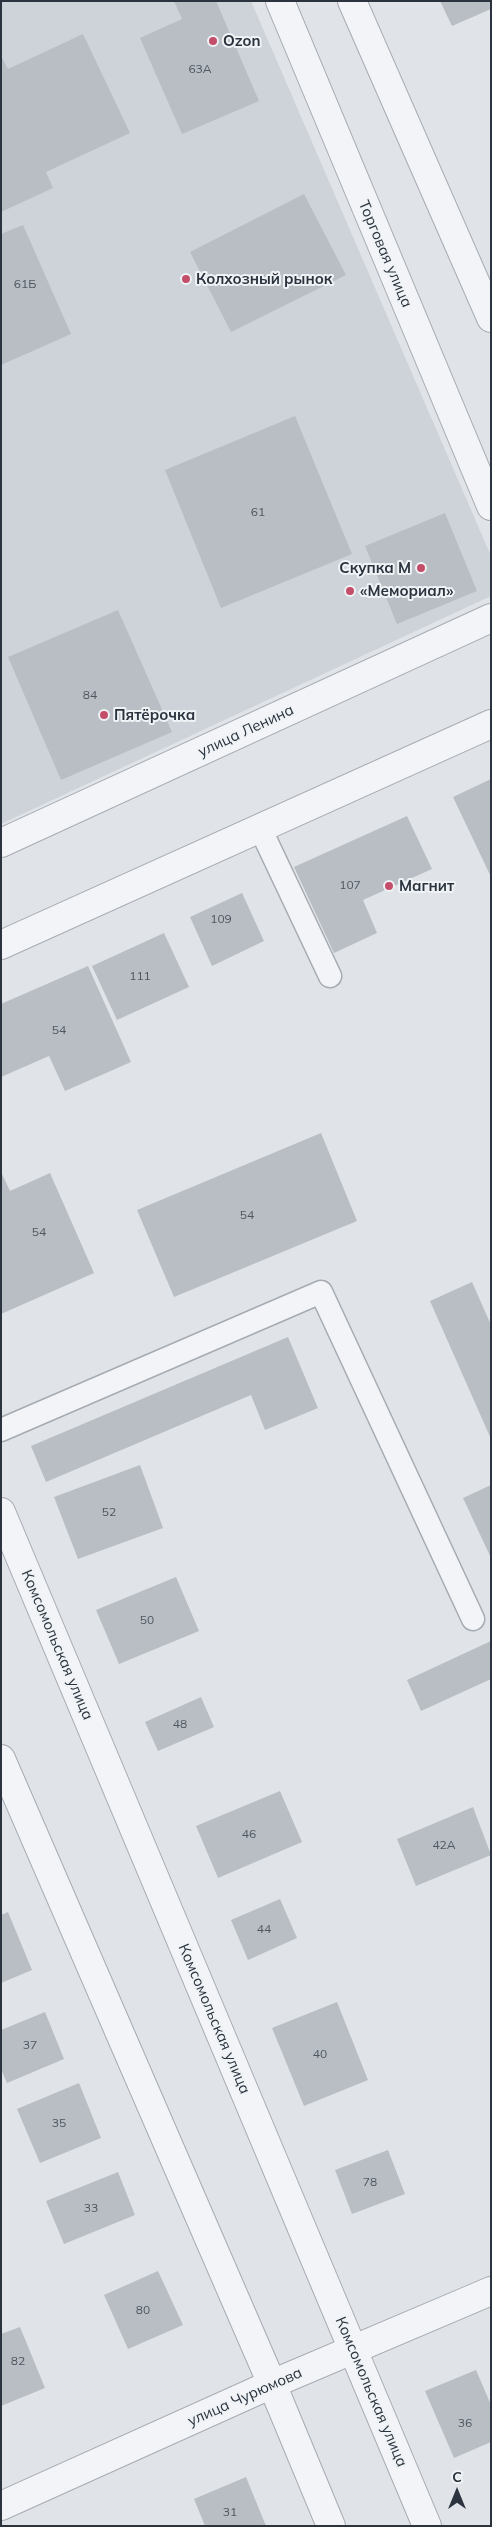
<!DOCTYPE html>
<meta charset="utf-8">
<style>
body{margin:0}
#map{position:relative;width:492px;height:2527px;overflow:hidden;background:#e0e4e8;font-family:Mulish,sans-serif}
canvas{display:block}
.frame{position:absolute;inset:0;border:2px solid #2a333e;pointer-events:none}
.north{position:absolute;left:432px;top:2467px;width:50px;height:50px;-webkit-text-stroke:4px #eff3f6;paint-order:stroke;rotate:0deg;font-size:14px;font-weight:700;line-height:20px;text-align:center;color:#2a333e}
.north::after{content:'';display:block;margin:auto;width:18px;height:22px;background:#2a333e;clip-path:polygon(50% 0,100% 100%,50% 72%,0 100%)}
</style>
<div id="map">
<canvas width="492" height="2527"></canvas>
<div class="frame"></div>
<div class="north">С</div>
</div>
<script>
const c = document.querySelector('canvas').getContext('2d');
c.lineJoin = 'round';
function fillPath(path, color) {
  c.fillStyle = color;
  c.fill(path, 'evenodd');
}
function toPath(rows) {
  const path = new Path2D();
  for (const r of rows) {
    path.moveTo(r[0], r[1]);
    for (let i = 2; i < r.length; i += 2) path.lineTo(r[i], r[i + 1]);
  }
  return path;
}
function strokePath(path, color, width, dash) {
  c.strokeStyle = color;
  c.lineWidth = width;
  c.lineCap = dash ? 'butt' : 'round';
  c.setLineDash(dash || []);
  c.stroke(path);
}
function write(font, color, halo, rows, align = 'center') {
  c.font = font + ' Mulish,sans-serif';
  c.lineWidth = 4;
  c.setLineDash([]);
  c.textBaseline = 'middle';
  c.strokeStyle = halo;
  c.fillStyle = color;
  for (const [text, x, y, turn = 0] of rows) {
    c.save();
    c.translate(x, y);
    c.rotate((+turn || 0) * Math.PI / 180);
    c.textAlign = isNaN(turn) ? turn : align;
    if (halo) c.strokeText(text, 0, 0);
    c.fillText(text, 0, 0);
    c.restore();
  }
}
const built = toPath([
 [1,1,251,1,491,556,491,596,1,824]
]);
const building = toPath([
 [174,1,216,1,259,101,182,134,140,38,182,19],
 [440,1,491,1,491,9,452,26],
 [83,34,130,133,46,172,53,188,1,212,1,56,8,69],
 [304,194,346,275,231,332,190,252],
 [23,225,71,334,1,365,1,234],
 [295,416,352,554,221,608,165,470],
 [445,513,477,591,397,624,365,546],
 [118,610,172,732,61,780,8,657],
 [491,779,491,877,453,797],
 [407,816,432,869,363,900,377,933,334,953,294,867],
 [242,893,264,941,212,966,190,917],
 [164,933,189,987,117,1020,92,966],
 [88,966,131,1062,65,1091,49,1056,1,1077,1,1004],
 [321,1133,357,1221,174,1297,137,1210],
 [1,1172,10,1191,50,1173,94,1273,1,1314],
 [472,1282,491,1325,491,1439,430,1301],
 [288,1337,318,1408,265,1430,251,1395,46,1482,31,1446],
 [140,1465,163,1528,78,1559,54,1497],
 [491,1485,491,1558,463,1498],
 [176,1577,199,1631,119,1664,96,1610],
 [491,1641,491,1679,421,1711,407,1680],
 [201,1697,214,1727,158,1751,145,1722],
 [280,1791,302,1842,218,1878,196,1826],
 [473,1807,491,1855,416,1886,397,1839],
 [280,1899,297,1938,248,1960,231,1920],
 [8,1912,32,1970,1,1983,1,1915],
 [337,2002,368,2080,304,2106,272,2028],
 [45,2012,64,2059,7,2083,1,2069,1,2030],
 [79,2083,101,2138,40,2163,17,2109],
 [388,2150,405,2194,352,2214,335,2170],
 [118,2172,135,2215,64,2244,46,2201],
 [158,2271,183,2325,128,2349,104,2295],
 [20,2327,45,2388,1,2406,1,2334],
 [476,2370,491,2405,491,2442,454,2458,425,2391],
 [246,2477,266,2526,205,2526,194,2499]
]);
const service = toPath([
 [260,828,330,976],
 [1,1430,321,1292,473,1619]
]);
const minor = toPath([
 [280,1,491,506],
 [352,1,491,318],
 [1,1512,427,2526],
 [1,1759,272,2384,331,2526],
 [1,2506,272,2384,491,2291]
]);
const tertiary = toPath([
 [1,843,491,618],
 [1,945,491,724]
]);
const markers = [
 [213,41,5,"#c44e6a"],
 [186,279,5,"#c44e6a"],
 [421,568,5,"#c44e6a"],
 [350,591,5,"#c44e6a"],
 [104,715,5,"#c44e6a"],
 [389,886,5,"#c44e6a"]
];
const numberNames = [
 ["63А",200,69],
 ["61Б",25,284],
 ["61",258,512],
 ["84",90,695],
 ["107",350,885],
 ["109",221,919],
 ["111",140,976],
 ["54",59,1030],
 ["54",247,1215],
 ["54",39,1232],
 ["52",109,1512],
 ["50",147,1620],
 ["48",180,1724],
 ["46",249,1834],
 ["42А",444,1845],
 ["44",264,1929],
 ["37",30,2045],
 ["40",320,2054],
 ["35",59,2123],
 ["78",370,2182],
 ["33",91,2208],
 ["80",143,2310],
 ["82",18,2361],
 ["36",465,2423],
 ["31",230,2512]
];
const poiNames = [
 ["Ozon",223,41],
 ["Колхозный рынок",196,279],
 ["Скупка М",411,568,"right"],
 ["«Мемориал»",360,591],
 ["Пятёрочка",114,715],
 ["Магнит",399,886]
];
const streetNames = [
 ["Торговая улица",385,254,67],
 ["улица Ленина",246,731,-25],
 ["Комсомольская улица",57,1645,67],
 ["Комсомольская улица",214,2019,67],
 ["Комсомольская улица",371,2392,67],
 ["улица Чурюмова",245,2397,-24]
];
fillPath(built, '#ced3da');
fillPath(building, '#b8bec4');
strokePath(service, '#a6abb2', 25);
strokePath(minor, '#a6abb2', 30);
strokePath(tertiary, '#a6abb2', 30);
strokePath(service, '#f3f4f7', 22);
strokePath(minor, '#f3f4f7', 28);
strokePath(tertiary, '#f3f4f7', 28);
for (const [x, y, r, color] of markers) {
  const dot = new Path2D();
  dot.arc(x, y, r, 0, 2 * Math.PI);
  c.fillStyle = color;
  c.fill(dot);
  strokePath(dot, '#eff3f6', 2);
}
write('12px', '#4e5660', null, numberNames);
write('bold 15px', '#2a333e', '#eff3f6', poiNames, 'left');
write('15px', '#2a333e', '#eff3f6', streetNames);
</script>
